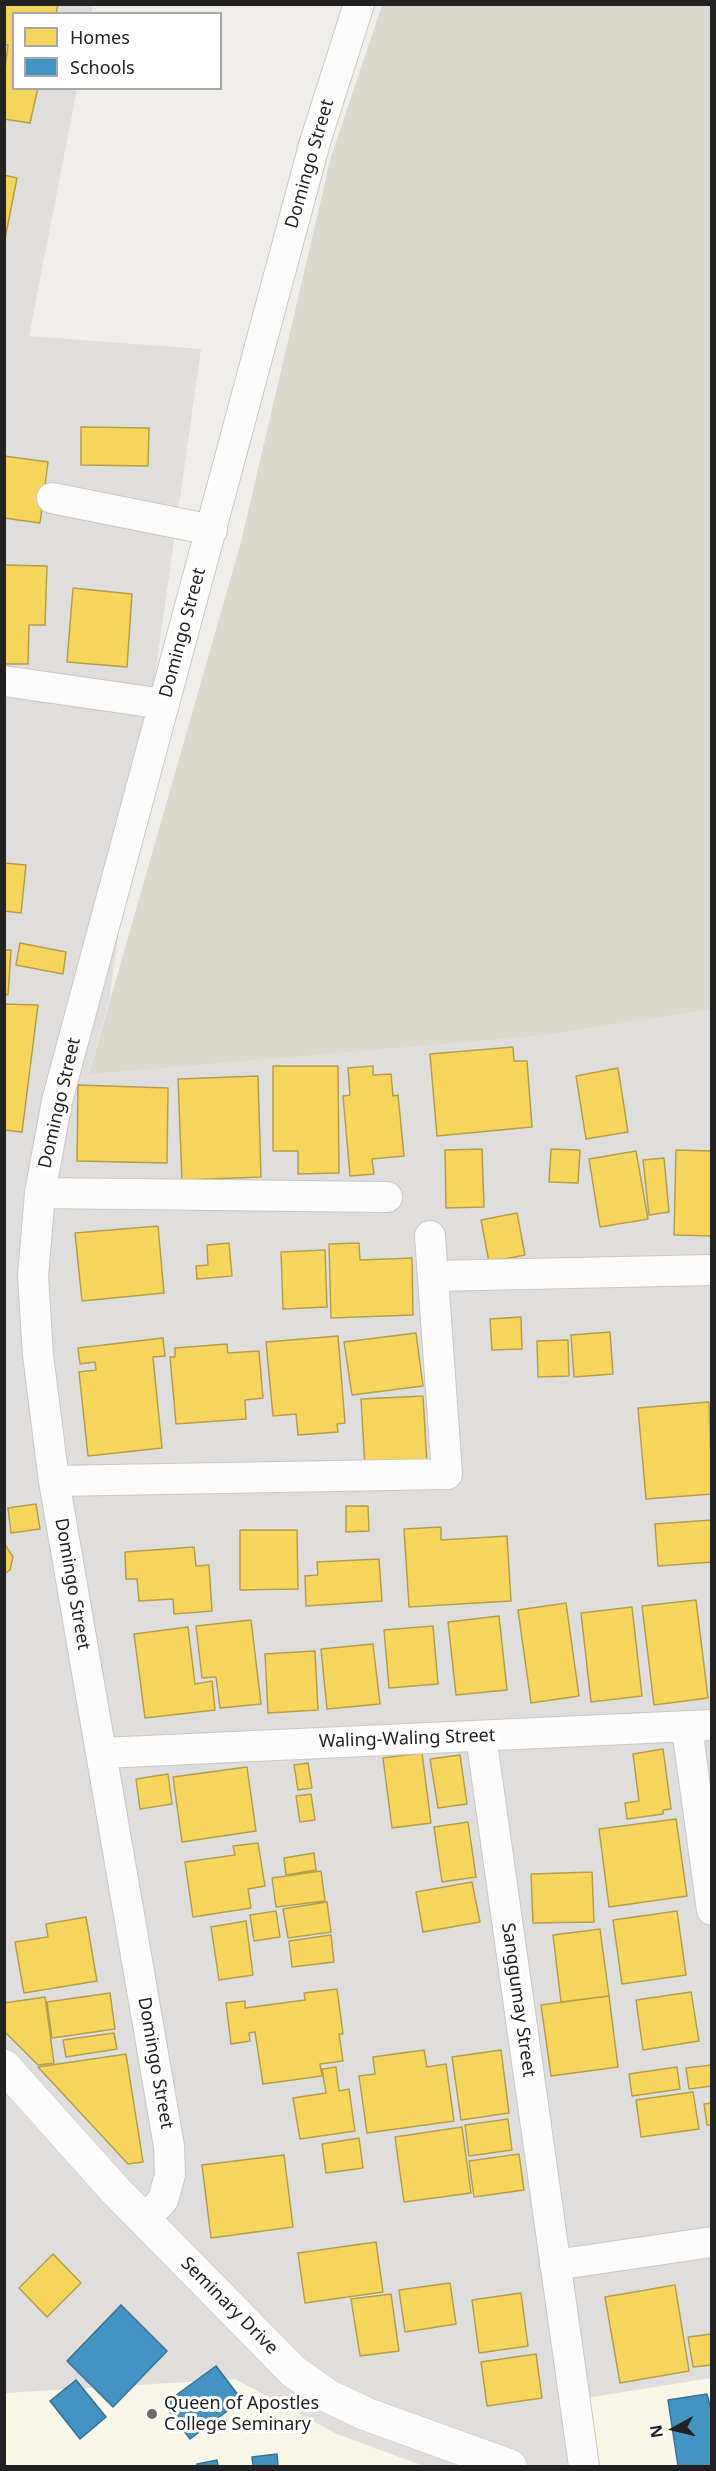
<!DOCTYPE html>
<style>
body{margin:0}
#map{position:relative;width:716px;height:2471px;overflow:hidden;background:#f0eeeb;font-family:"Noto Sans",sans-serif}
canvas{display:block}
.frame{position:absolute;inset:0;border:6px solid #222;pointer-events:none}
.legend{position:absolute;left:12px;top:12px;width:210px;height:78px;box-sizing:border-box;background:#fff;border:2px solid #a7a7a7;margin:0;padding:8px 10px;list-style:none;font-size:18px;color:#222}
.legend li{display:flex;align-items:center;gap:12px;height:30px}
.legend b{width:30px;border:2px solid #a7a7a7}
.north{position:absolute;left:644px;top:2399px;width:60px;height:60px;-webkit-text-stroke:4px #fff;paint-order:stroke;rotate:262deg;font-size:16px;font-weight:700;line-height:24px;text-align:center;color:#222}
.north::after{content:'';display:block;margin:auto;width:21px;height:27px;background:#222;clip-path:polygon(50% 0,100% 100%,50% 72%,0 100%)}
</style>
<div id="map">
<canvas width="716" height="2471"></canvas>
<div class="frame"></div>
<ul class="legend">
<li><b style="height:16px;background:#f6d55c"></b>Homes</li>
<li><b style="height:16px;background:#4393c3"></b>Schools</li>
</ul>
<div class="north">N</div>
</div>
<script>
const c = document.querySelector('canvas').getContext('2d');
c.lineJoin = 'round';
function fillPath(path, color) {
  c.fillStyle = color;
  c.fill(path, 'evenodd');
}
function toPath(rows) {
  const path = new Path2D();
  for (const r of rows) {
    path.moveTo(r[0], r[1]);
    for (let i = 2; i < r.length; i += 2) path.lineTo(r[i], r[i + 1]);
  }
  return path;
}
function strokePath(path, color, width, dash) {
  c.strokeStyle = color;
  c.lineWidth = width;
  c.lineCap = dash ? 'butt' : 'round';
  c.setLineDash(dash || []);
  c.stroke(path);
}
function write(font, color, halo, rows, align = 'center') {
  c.font = font + ' "Noto Sans",sans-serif';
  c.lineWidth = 6;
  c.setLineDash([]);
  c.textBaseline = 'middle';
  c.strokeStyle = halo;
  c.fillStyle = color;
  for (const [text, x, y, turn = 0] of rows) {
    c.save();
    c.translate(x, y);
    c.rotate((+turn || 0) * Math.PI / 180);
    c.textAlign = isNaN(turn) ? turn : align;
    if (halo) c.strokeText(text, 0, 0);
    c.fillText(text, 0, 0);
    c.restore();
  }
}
const residential = toPath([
 [93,4,91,13,14,14,14,88,77,89,29,336,201,349,109,1001,89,1073,550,1035,711,1009,712,2466,5,2466,4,5]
]);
const education = toPath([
 [711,2378,711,2466,596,2466,586,2398],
 [235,2379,337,2434,424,2466,5,2466,5,2393]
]);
const construction = toPath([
 [382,5,711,5,711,1009,550,1035,89,1074,241,542,331,157]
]);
const homes = toPath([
 [4,4,58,4,56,14,14,14,14,88,38,88,30,123,4,119,4,77,8,45,4,44,4,4],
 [4,175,17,178,4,244,4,175],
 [81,427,149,428,148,466,81,465,81,427],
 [4,456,48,462,40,523,4,518,4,456],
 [4,565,47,566,45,625,29,625,28,664,4,664,4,565],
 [73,588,132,594,127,667,67,662,73,588],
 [4,863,26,865,21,913,4,911,4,863],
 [20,943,66,952,63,974,16,965,20,943],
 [4,950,11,950,8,995,4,994,4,950],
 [4,1004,38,1005,22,1132,4,1130,4,1004],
 [513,1047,514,1061,527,1061,532,1127,437,1136,430,1054,513,1047],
 [273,1066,338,1066,339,1173,298,1174,298,1151,273,1151,273,1066],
 [373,1066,373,1075,391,1074,393,1096,398,1095,404,1156,372,1159,374,1174,350,1176,343,1096,350,1095,348,1068,373,1066],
 [618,1068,628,1132,586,1139,576,1076,618,1068],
 [258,1076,261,1177,182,1180,178,1079,258,1076],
 [78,1085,168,1088,167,1163,77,1161,78,1085],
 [482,1149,484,1207,446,1208,445,1150,482,1149],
 [551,1149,580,1150,578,1183,549,1182,551,1149],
 [676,1150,712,1151,712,1236,674,1235,676,1150],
 [636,1151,648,1219,600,1227,589,1159,636,1151],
 [664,1158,669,1212,649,1215,643,1160,664,1158],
 [517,1213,525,1255,489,1262,481,1220,517,1213],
 [158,1226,164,1293,82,1301,75,1233,158,1226],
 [229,1243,232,1276,197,1279,196,1266,208,1265,207,1245,229,1243],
 [359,1243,360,1260,412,1258,413,1315,331,1318,329,1244,359,1243],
 [325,1250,327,1307,283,1309,281,1252,325,1250],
 [521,1317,522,1349,492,1350,490,1319,521,1317],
 [610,1332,613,1374,574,1377,571,1335,610,1332],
 [416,1333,423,1386,352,1395,344,1342,416,1333],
 [338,1336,345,1423,337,1424,338,1432,298,1435,296,1414,273,1416,266,1342,338,1336],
 [163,1338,165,1356,153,1357,162,1448,88,1456,79,1372,96,1370,95,1362,80,1364,78,1348,163,1338],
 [568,1340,569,1376,538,1377,537,1341,568,1340],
 [227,1344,228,1353,259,1351,263,1398,245,1400,246,1419,176,1424,170,1357,175,1357,175,1348,227,1344],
 [423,1396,427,1464,365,1467,361,1399,423,1396],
 [709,1402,712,1494,646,1499,638,1408,709,1402],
 [36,1504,40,1529,11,1533,8,1508,36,1504],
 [346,1506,368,1506,369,1531,346,1532,346,1506],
 [712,1520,712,1562,658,1566,655,1524,712,1520],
 [441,1527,441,1540,507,1536,511,1601,409,1607,404,1529,441,1527],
 [240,1530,297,1530,298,1589,240,1590,240,1530],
 [4,1543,13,1557,10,1570,4,1574,4,1543],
 [194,1547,196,1566,209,1565,212,1611,174,1614,173,1599,139,1601,137,1579,126,1579,125,1552,194,1547],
 [379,1559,382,1601,306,1606,305,1576,318,1575,317,1562,379,1559],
 [696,1600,708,1698,654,1705,642,1606,696,1600],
 [566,1603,579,1696,531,1703,518,1610,566,1603],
 [632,1607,642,1696,591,1702,581,1613,632,1607],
 [499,1616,507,1690,456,1695,448,1622,499,1616],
 [251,1620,261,1704,220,1708,216,1677,202,1678,196,1626,251,1620],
 [433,1626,438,1684,389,1688,384,1630,433,1626],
 [188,1627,195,1684,212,1681,215,1710,145,1718,134,1634,188,1627],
 [373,1644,380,1704,327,1709,321,1649,373,1644],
 [315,1651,318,1710,268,1713,265,1654,315,1651],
 [663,1749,671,1809,663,1810,663,1814,627,1819,625,1803,639,1801,633,1754,663,1749],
 [422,1753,431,1823,392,1828,383,1758,422,1753],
 [460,1755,467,1804,438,1808,430,1759,460,1755],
 [308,1763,312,1788,298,1790,294,1765,308,1763],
 [247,1767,256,1831,182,1842,173,1777,247,1767],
 [168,1774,172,1804,140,1809,136,1779,168,1774],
 [311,1794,315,1820,300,1822,296,1796,311,1794],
 [676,1819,687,1896,609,1907,599,1829,676,1819],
 [468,1822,476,1877,442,1882,434,1827,468,1822],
 [258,1843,265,1886,248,1889,251,1908,193,1917,185,1862,235,1855,233,1846,258,1843],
 [314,1853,316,1870,286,1875,284,1858,314,1853],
 [321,1871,325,1901,276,1907,272,1878,321,1871],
 [592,1872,594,1922,533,1923,531,1874,592,1872],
 [472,1882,480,1922,423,1932,416,1892,472,1882],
 [327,1902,331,1932,288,1938,283,1909,327,1902],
 [276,1911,280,1937,254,1941,250,1915,276,1911],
 [677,1911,686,1975,622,1984,613,1920,677,1911],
 [86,1917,97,1981,24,1993,15,1942,48,1937,46,1924,86,1917],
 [246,1921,253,1975,219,1980,211,1927,246,1921],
 [600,1929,609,1996,561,2002,553,1935,600,1929],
 [331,1935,334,1962,292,1967,289,1941,331,1935],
 [337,1989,343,2034,339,2034,343,2061,320,2064,322,2076,263,2084,255,2032,249,2033,250,2041,231,2044,226,2003,245,2001,245,2008,305,2000,304,1993,337,1989],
 [691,1992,699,2041,643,2050,636,2000,691,1992],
 [110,1993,115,2029,52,2038,47,2002,110,1993],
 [609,1996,618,2067,551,2076,541,2005,609,1996],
 [45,1997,54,2063,38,2065,4,2031,4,2003,45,1997],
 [114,2033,117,2049,66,2057,63,2040,114,2033],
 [424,2050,427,2067,446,2064,454,2121,367,2133,359,2076,375,2074,373,2057,424,2050],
 [501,2050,509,2113,461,2120,452,2057,501,2050],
 [126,2054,143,2162,128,2164,38,2067,126,2054],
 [712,2065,712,2086,689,2089,686,2068,712,2065],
 [336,2067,339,2091,349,2089,355,2131,300,2139,293,2098,326,2093,322,2069,336,2067],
 [677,2067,680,2089,632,2096,629,2074,677,2067],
 [693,2092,699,2129,641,2137,636,2100,693,2092],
 [712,2103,712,2125,707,2125,704,2104,712,2103],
 [508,2119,512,2150,469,2156,465,2125,508,2119],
 [462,2127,471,2193,404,2202,395,2137,462,2127],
 [359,2138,363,2168,326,2173,322,2144,359,2138],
 [519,2154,524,2190,474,2197,469,2161,519,2154],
 [284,2155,293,2227,211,2238,202,2165,284,2155],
 [376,2242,383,2292,305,2303,298,2253,376,2242],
 [53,2254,81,2283,47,2317,19,2288,53,2254],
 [450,2283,456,2324,405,2332,399,2290,450,2283],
 [675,2285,689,2371,620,2383,605,2297,675,2285],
 [521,2293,528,2346,479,2353,472,2300,521,2293],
 [391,2294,399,2351,360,2356,351,2299,391,2294],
 [712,2334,712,2365,693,2367,688,2337,712,2334],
 [536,2354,542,2398,487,2406,481,2362,536,2354]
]);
const schools = toPath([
 [121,2305,167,2351,113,2407,67,2361,121,2305],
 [216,2366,242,2400,190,2439,164,2404,216,2366],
 [76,2380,106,2417,80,2439,50,2401,76,2380],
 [707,2394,712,2413,712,2466,678,2466,668,2400,707,2394],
 [277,2454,278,2466,253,2466,252,2457,277,2454],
 [217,2460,218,2466,197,2466,197,2464,217,2460]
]);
const minor = toPath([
 [52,498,212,530],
 [4,681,164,704],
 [40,1193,387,1197],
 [433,1276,712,1270],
 [54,1481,447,1474,430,1236],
 [687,1728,712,1910],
 [481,1736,584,2466],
 [103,1753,712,1725],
 [144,2220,163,2200,170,2175,169,2146,54,1481,38,1355,33,1276,40,1193,57,1101,315,142,359,4],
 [555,2265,712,2242]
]);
const tertiary = toPath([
 [4,2066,115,2190,293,2371,328,2396,366,2414,510,2466]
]);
const markers = [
 [152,2414,6,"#6a6968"]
];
const streetNames = [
 ["Domingo Street",310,164,-74],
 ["Domingo Street",183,633,-75],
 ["Domingo Street",60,1103,-77],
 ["Domingo Street",72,1584,80],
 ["Waling-Waling Street",407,1739,-2],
 ["Sanggumay Street",518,2000,82],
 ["Domingo Street",155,2063,80],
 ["Seminary Drive",229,2306,45]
];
const poiNames = [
 ["Queen of Apostles",164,2404],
 ["College Seminary",164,2425]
];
fillPath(residential, '#dfdedc');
fillPath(education, '#f8f7e8');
fillPath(construction, '#d9d9cd');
fillPath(homes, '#f6d55c');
strokePath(homes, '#b69f4b', 1.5);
fillPath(schools, '#4393c3');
strokePath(schools, '#397193', 1.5);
strokePath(minor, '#c9c8c7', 32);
strokePath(tertiary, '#c9c8c7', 34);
strokePath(minor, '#fdfcfc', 30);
strokePath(tertiary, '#fdfcfc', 33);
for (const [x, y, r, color] of markers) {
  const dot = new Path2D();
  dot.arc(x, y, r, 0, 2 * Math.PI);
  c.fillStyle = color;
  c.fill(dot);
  strokePath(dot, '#fff', 2);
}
write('18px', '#222', '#fff', streetNames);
write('18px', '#222', '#fff', poiNames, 'left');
</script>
